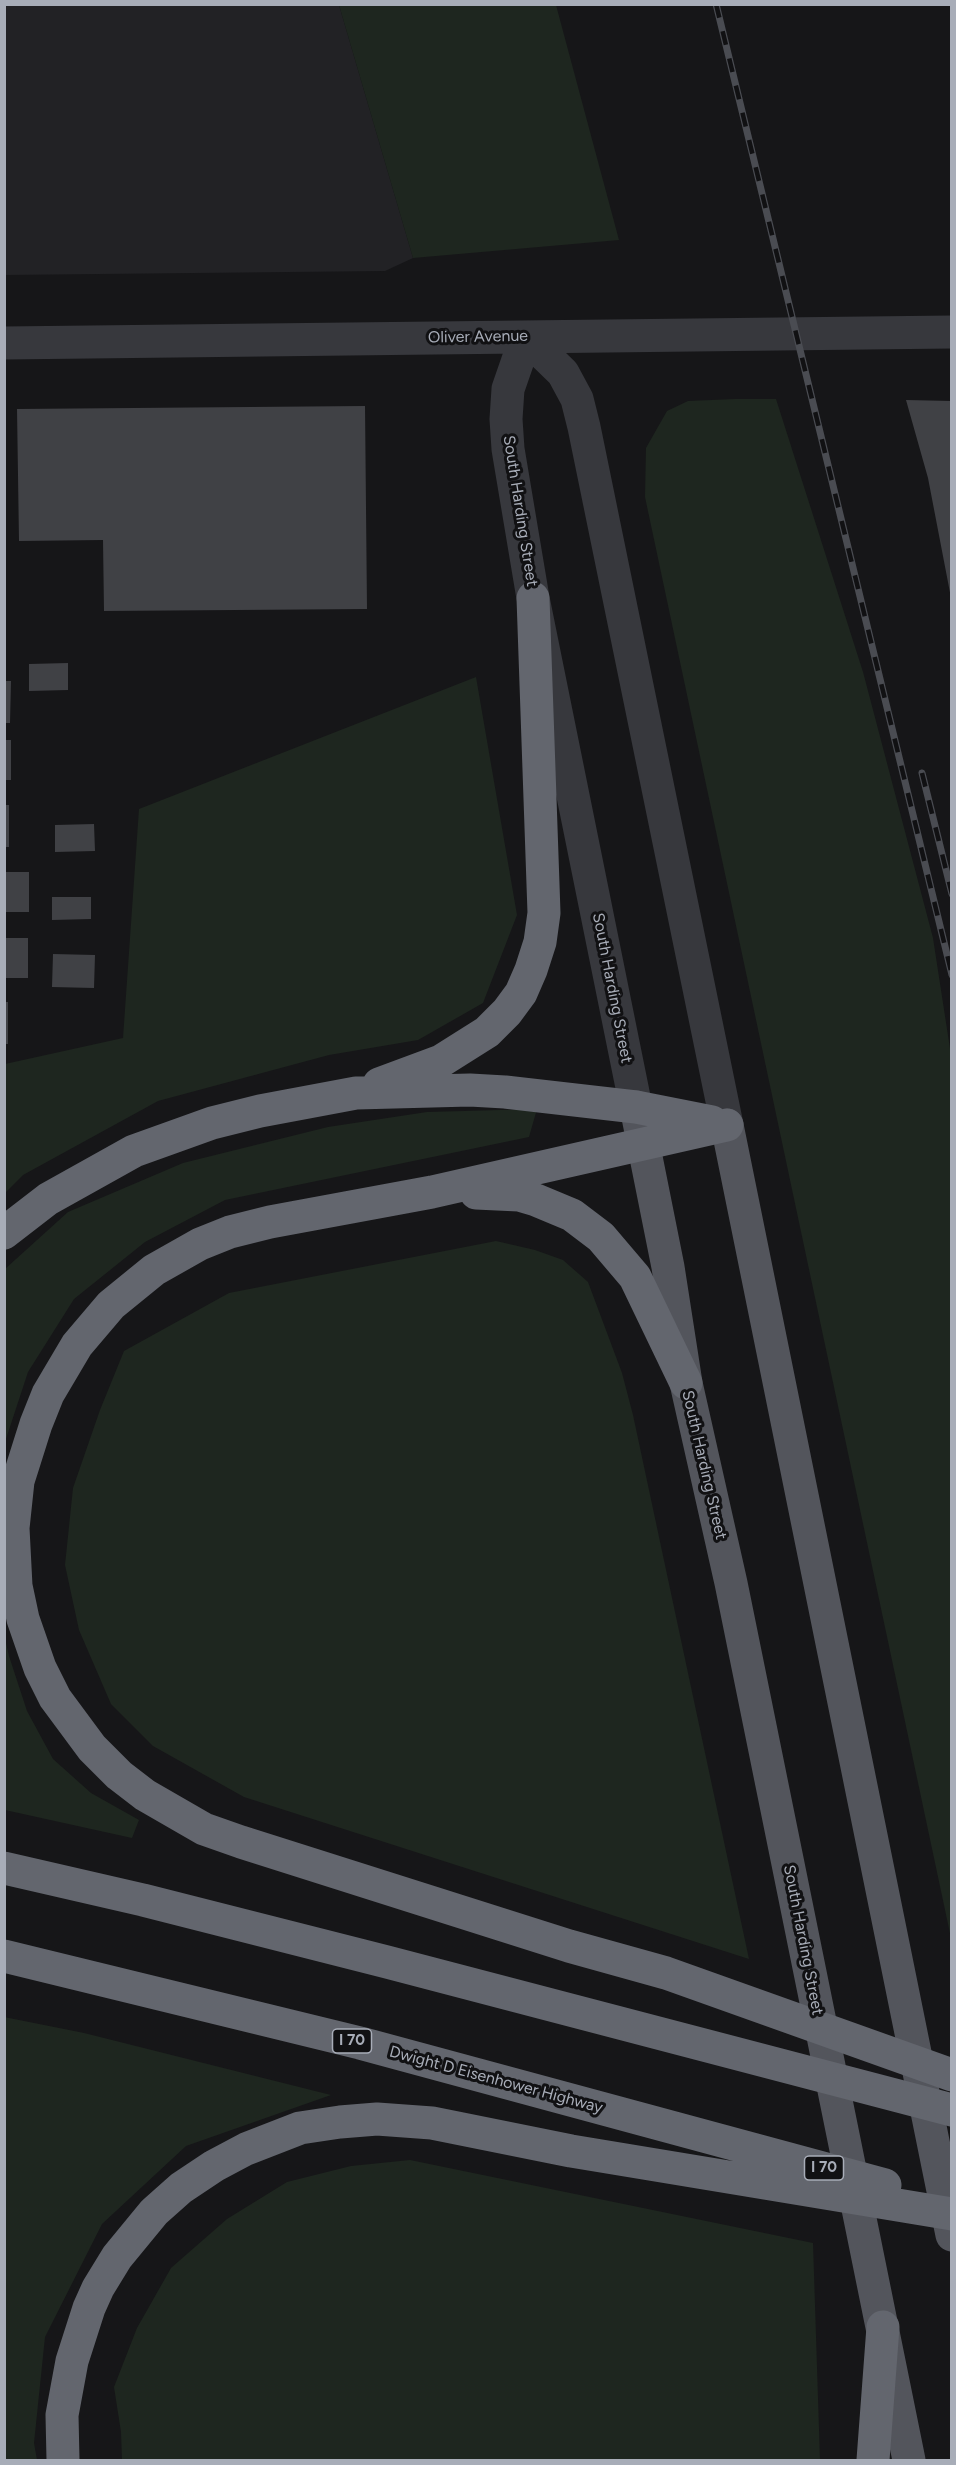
<!DOCTYPE html>
<style>
body{margin:0}
#map{position:relative;width:956px;height:2465px;overflow:hidden;background:#161618;font-family:Figtree,sans-serif}
canvas{display:block}
.frame{position:absolute;inset:0;border:6px solid #a8adb8;pointer-events:none}
</style>
<div id="map">
<canvas width="956" height="2465"></canvas>
<div class="frame"></div>
</div>
<script>
const c = document.querySelector('canvas').getContext('2d');
c.lineJoin = 'round';
function fillPath(path, color) {
  c.fillStyle = color;
  c.fill(path, 'evenodd');
}
function toPath(rows) {
  const path = new Path2D();
  for (const r of rows) {
    path.moveTo(r[0], r[1]);
    for (let i = 2; i < r.length; i += 2) path.lineTo(r[i], r[i + 1]);
  }
  return path;
}
function strokePath(path, color, width, dash) {
  c.strokeStyle = color;
  c.lineWidth = width;
  c.lineCap = dash ? 'butt' : 'round';
  c.setLineDash(dash || []);
  c.stroke(path);
}
function write(font, color, halo, rows, align = 'center') {
  c.font = font + ' Figtree,sans-serif';
  c.lineWidth = 6;
  c.setLineDash([]);
  c.textBaseline = 'middle';
  c.strokeStyle = halo;
  c.fillStyle = color;
  for (const [text, x, y, turn = 0] of rows) {
    c.save();
    c.translate(x, y);
    c.rotate((+turn || 0) * Math.PI / 180);
    c.textAlign = isNaN(turn) ? turn : align;
    if (halo) c.strokeText(text, 0, 0);
    c.fillText(text, 0, 0);
    c.restore();
  }
}
const built = toPath([
 [4,5,339,5,413,258,385,271,5,275]
]);
const green = toPath([
 [339,5,556,5,619,240,413,258],
 [735,399,776,399,863,672,933,938,951,1055,951,1938,645,497,646,448,667,411,688,401],
 [476,677,517,915,483,1003,418,1040,329,1055,158,1101,23,1175,5,1193,5,1064,123,1038,139,809],
 [537,1109,529,1137,225,1200,145,1242,74,1299,28,1372,5,1442,5,1269,68,1212,183,1163,328,1127,427,1112],
 [496,1241,535,1250,563,1260,588,1282,622,1373,633,1415,749,1959,244,1797,153,1746,111,1704,79,1630,65,1565,73,1488,100,1410,124,1351,229,1293],
 [4,1634,9,1656,27,1711,53,1759,91,1793,139,1820,132,1838,5,1810],
 [4,2017,84,2033,331,2095,186,2146,102,2224,45,2337,34,2443,37,2460,5,2460],
 [410,2160,813,2243,820,2460,122,2460,121,2432,114,2387,137,2328,171,2268,227,2219,287,2182,351,2166]
]);
const building = toPath([
 [906,400,952,401,952,603,928,478],
 [365,406,367,609,104,611,103,540,19,541,17,409],
 [68,663,68,690,29,691,29,664],
 [4,681,11,681,10,723,4,723],
 [4,740,11,740,11,780,4,780],
 [4,805,9,805,9,847,4,847],
 [94,824,95,851,55,852,55,825],
 [4,872,29,872,29,912,4,912],
 [52,897,91,897,91,919,52,920],
 [4,938,28,938,28,978,4,978],
 [53,954,95,955,94,988,52,987],
 [5,1002,8,1002,8,1044,5,1044]
]);
const minor = toPath([
 [4,343,952,332],
 [636,1107,533,598,508,449,506,419,508,389,526,337,563,373,577,399,584,427,727,1125]
]);
const major = toPath([
 [636,1107,668,1267,686,1383,731,1583,909,2460],
 [727,1125,952,2235]
]);
const highway = toPath([
 [379,1084,441,1061,487,1032,507,1012,521,993,531,970,540,942,544,913,533,598],
 [727,1125,432,1192,270,1222,230,1232,200,1244,154,1270,111,1305,77,1345,48,1394,36,1424,18,1481,13,1528,16,1586,23,1619,40,1668,55,1698,92,1748,119,1775,145,1795,204,1829,241,1842,569,1946,666,1973,952,2075],
 [476,1193,519,1195,536,1200,572,1215,601,1237,635,1277,686,1383],
 [4,1233,48,1199,134,1151,212,1123,260,1111,356,1093,470,1090,505,1092,636,1107,712,1122],
 [4,1868,143,1900,387,1962,952,2110],
 [4,1956,360,2043,885,2185],
 [63,2460,62,2415,72,2361,89,2308,98,2288,117,2257,154,2212,181,2188,214,2166,246,2149,300,2128,340,2122,377,2119,432,2123,571,2151,952,2214],
 [873,2460,883,2327]
]);
const rail = toPath([
 [716,4,952,975],
 [922,773,952,894]
]);
const shields = [
 [352,2041,39],
 [824,2168,39]
];
const shieldNames = [
 ["I 70",352,2041],
 ["I 70",824,2168]
];
const streetNames = [
 ["Oliver Avenue",478,337,-1],
 ["South Harding Street",520,511,81],
 ["South Harding Street",612,988,79],
 ["South Harding Street",704,1465,77],
 ["South Harding Street",803,1940,79],
 ["Dwight D Eisenhower Highway",496,2080,15]
];
fillPath(built, '#222225');
fillPath(green, '#1e261f');
fillPath(building, '#404145');
strokePath(minor, '#37383d', 33);
strokePath(major, '#53555c', 33);
strokePath(highway, '#63666e', 33);
strokePath(rail, '#4a4c52', 7);
strokePath(rail, '#111113', 4.5, [14]);
for (const [x, y, w] of shields) {
  const box = new Path2D();
  box.roundRect(x - w / 2, y - 12, w, 24, 4.5);
  c.fillStyle = '#111113';
  c.fill(box);
  strokePath(box, '#a8adb8', 1.5);
}
write('bold 15px', '#a8adb8', null, shieldNames);
write('16px', '#a8adb8', '#111113', streetNames);
</script>
